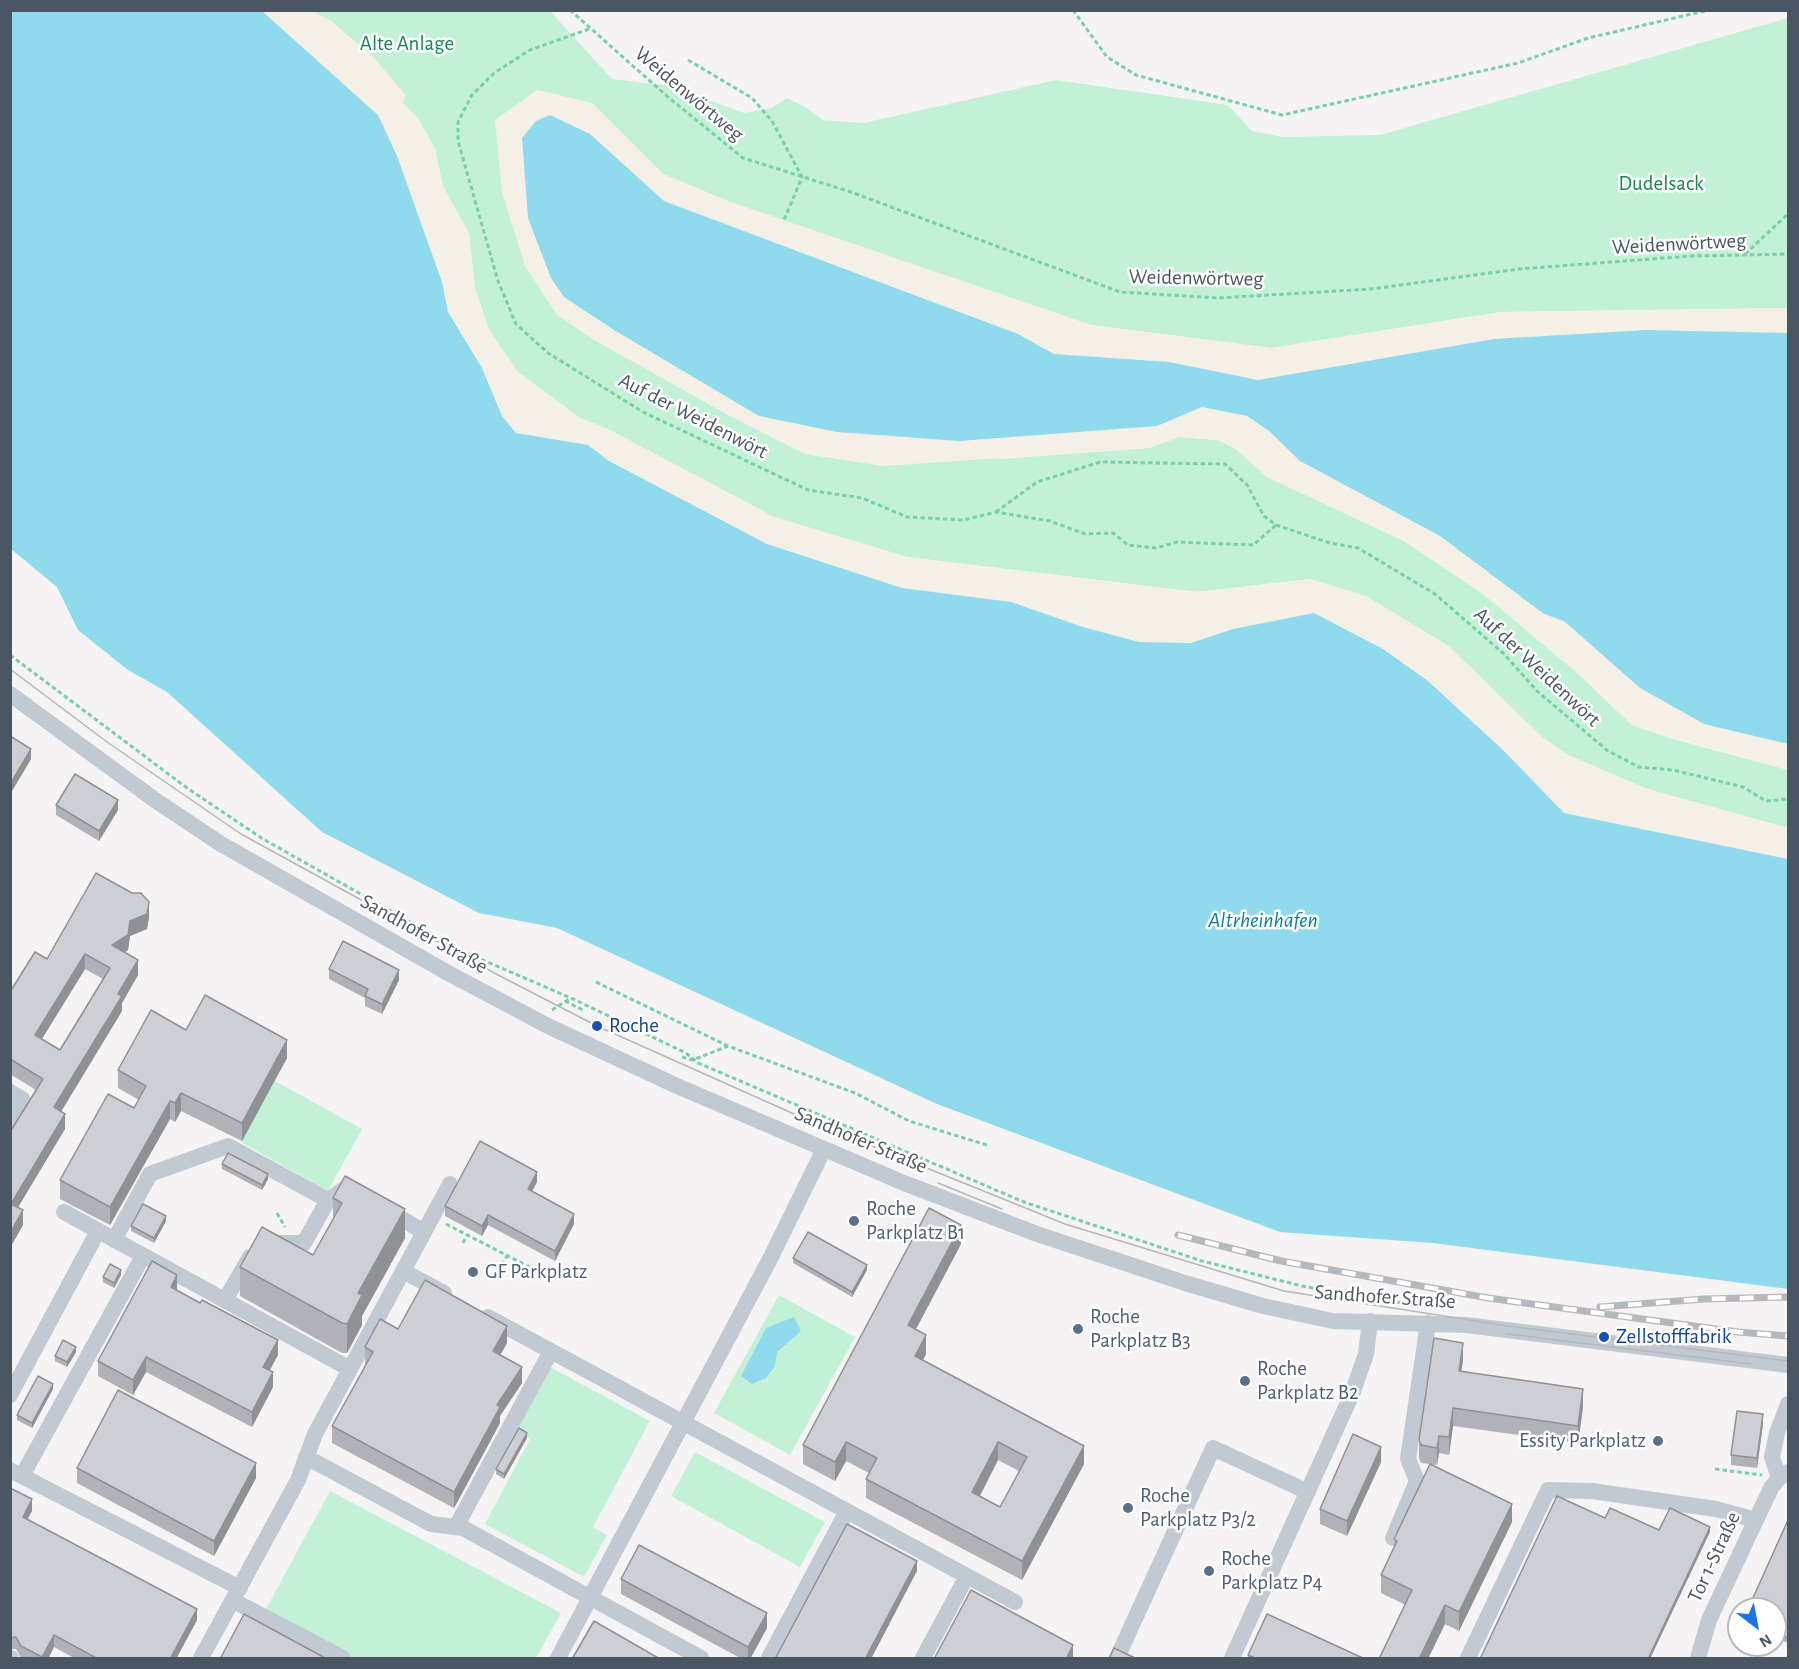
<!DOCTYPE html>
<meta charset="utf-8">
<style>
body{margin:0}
#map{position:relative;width:1799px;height:1669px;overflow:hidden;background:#f5f3f3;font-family:"Alegreya Sans",sans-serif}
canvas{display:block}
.frame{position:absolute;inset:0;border:12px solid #4a5661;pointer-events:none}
.north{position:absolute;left:1727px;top:1597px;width:60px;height:60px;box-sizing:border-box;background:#fff;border:2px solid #b7bbc0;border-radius:50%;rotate:148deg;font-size:16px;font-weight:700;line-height:24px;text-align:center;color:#4a5661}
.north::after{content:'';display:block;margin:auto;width:21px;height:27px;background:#1a73e8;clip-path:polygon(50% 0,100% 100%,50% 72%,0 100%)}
</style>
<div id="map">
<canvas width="1799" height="1669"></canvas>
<div class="frame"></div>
<div class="north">N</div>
</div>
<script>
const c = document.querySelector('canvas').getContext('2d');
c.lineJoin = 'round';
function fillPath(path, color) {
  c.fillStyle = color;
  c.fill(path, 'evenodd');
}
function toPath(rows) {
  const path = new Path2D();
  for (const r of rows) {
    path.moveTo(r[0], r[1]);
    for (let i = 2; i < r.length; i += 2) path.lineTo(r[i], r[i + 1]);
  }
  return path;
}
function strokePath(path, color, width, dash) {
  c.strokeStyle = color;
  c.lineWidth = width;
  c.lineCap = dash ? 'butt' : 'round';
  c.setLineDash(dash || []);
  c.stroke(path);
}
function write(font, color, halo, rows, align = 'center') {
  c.font = font + ' "Alegreya Sans",sans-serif';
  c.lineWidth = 5;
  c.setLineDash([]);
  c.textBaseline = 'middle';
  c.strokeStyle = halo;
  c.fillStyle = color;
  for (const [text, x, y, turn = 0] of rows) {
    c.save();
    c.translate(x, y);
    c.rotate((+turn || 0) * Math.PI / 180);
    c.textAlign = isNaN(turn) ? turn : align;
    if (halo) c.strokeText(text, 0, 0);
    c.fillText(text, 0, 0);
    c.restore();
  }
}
const green = toPath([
 [313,11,550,11,612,79,671,86,744,113,772,108,787,98,805,107,823,120,863,123,1056,80,1228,105,1252,131,1283,137,1380,135,1788,18,1788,308,1501,312,1271,348,1091,325,730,202,663,174,592,103,537,90,502,192,509,214,1000,459,1149,448,1179,437,1218,440,1236,449,1267,477,1404,541,1482,593,1576,672,1632,725,1673,739,1788,770,1788,828,1647,789,1568,755,1311,579,1197,592,907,557,774,517,608,429,580,418,518,372,489,330,475,288,469,234,443,186,435,149,418,118,403,103,404,94,373,57,332,22],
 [275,1081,362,1129,328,1191,241,1142],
 [779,1295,855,1337,790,1455,714,1413],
 [550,1367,650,1421,593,1527,607,1535,584,1577,485,1524,530,1439,515,1431],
 [695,1452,825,1522,800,1567,671,1496],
 [330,1491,561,1613,536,1658,304,1658,254,1631]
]);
const sand = toPath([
 [262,11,313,11,332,22,373,57,405,94,403,103,418,118,435,149,443,186,469,234,475,288,489,330,518,372,580,418,608,429,774,517,907,557,1197,592,1311,579,1366,596,1449,646,1541,736,1568,755,1647,789,1788,828,1788,859,1564,813,1503,750,1233,629,1191,643,1139,642,1083,627,1011,602,902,588,767,544,609,461,588,445,516,433,502,416,482,368,448,312,442,282,378,115],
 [537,90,592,103,663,174,730,202,1091,325,1271,348,1501,312,1788,308,1788,333,1646,330,1494,339,1258,380,1169,362,1054,354,1018,334,664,201,590,134,522,138,528,218,1182,413,1202,407,1247,416,1269,431,1300,461,1440,536,1544,614,1564,621,1640,688,1704,724,1788,744,1788,770,1632,725,1576,672,1482,593,1404,541,1267,477,1236,449,1218,440,1179,437,1149,448,883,466,805,454,728,415,594,340,557,315,525,266,502,192,495,120]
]);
const water = toPath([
 [10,11,262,11,378,115,397,156,442,282,448,312,482,368,502,416,516,433,588,445,609,461,767,544,902,588,1011,602,1083,627,1139,642,1191,643,1233,629,1314,613,1383,649,1428,681,1503,750,1564,813,1788,859,1788,1289,1433,1243,1280,1232,937,1104,557,928,479,913,322,832,167,692,128,670,78,630,57,587,11,549],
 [550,115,590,134,664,201,1018,334,1054,354,1169,362,1258,380,1494,339,1646,330,1788,333,1788,744,1704,724,1640,688,1564,621,1544,614,1440,536,1300,461,1269,431,1247,416,1202,407,1157,426,959,441,837,432,759,416,614,330,564,297,551,278,528,218,522,138,536,121],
 [794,1317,801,1331,777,1352,775,1366,766,1378,752,1384,741,1376,766,1328]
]);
const path = toPath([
 [570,10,668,97,743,158,851,192,1120,292,1218,298,1371,289,1519,269,1691,256,1788,254],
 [1073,10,1107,57,1136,75,1282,115,1518,63,1588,38,1709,10],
 [589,29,530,50,494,73,472,95,458,122,458,141,498,281,516,324,548,353,643,412,808,490,862,498,907,517,964,520,996,512,1050,521,1085,534,1113,533,1128,545,1156,548,1177,542,1253,545,1276,525],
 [688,60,752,98,772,121,802,177,784,220],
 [1745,254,1788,214],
 [996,512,1037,482,1100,462,1225,464,1247,485,1264,516,1276,525,1330,543,1358,548,1435,594,1504,654,1538,692,1608,751,1639,767,1673,770,1743,787,1766,801,1788,799],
 [10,655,187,788,263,839,462,951,571,998,686,1053,698,1063,1024,1202,1202,1261,1302,1286,1419,1306],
 [596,982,728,1046],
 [565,1001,583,1010],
 [552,1010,571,998],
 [682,1057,693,1060,728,1046,855,1093,909,1121,990,1146],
 [277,1213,285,1227],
 [446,1224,543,1274],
 [463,1243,467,1235],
 [502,1265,507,1256],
 [1715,1469,1762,1475]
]);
const minor = toPath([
 [10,694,155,800,221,844,448,973,550,1027,677,1086,904,1183,1037,1234,1185,1283,1263,1306,1333,1321,1466,1325,1788,1365],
 [10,1092,22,1099,10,1119],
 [387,1210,424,1232],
 [64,1212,350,1369],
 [114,1240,150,1174,228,1146,328,1200],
 [270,1243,304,1243,328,1200,347,1187,352,1190],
 [403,1271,444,1293],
 [225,1300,250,1257],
 [488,1317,1015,1602],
 [10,1395,98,1231],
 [306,1457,431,1524,463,1528,701,1658],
 [10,1470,240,1588],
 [22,1476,143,1256],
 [1779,1478,1772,1457,1777,1433,1788,1404],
 [456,1527,551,1351],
 [1393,1538,1417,1481,1408,1459,1428,1323],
 [234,1601,343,1658],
 [10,1658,11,1658],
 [201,1658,298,1480,315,1434,450,1184],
 [558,1658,770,1259,824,1149],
 [769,1658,847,1511],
 [923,1658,967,1576],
 [1117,1658,1213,1448,1308,1492],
 [1232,1658,1352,1394,1366,1354,1370,1321],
 [1468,1658,1548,1490,1592,1491,1716,1509,1756,1520],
 [1698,1658,1709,1620,1771,1488,1779,1478,1788,1472]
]);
const tram = toPath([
 [10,669,107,742,241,834,498,975,597,1026,803,1118,1065,1224,1284,1291,1508,1326,1788,1361],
 [938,1183,1002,1209],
 [1507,1334,1751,1364]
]);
const rail = toPath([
 [1178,1235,1281,1261,1488,1298,1738,1332,1788,1336],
 [1600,1307,1704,1299,1788,1297]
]);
const wall = toPath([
 [10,736,31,759,12,791,10,790],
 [56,805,118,810,99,841,56,815],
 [149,917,147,929,130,936,128,950,125,952,138,975,122,1003,122,1011,61,1112,65,1129,18,1207,23,1225,10,1248,36,1090,10,1074,10,992,47,959],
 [85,969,103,979,60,1050,42,1039],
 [329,969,399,980,382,1014,365,1006,365,998,329,979],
 [186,1030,287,1058,242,1141,181,1111,175,1122,170,1119,110,1225,60,1199,60,1180,134,1108,139,1100,118,1088,118,1070],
 [222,1164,268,1179,262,1190,222,1169],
 [537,1182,532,1191,574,1224,555,1261,488,1225,482,1236,445,1216,445,1206],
 [333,1198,405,1238,362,1316,362,1325,347,1353,342,1353,240,1296,240,1267,313,1255,333,1220],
 [166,1221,154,1243,131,1231,131,1226],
 [961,1244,916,1329,926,1354,923,1360,1084,1464,1022,1580,866,1498,866,1479,869,1473,846,1461,835,1481,803,1464,803,1445],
 [998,1460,1019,1471,1000,1507,980,1496],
 [793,1258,867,1270,852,1297,793,1263],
 [121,1275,114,1288,103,1282,103,1277],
 [177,1290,278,1355,270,1370,273,1387,252,1427,146,1372,133,1395,98,1376,98,1361],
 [398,1329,507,1343,500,1355,522,1383,500,1416,500,1423,454,1508,332,1443,332,1426,366,1364,365,1364,365,1347],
 [76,1352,67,1367,55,1361,55,1356],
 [1463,1360,1461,1372,1583,1407,1578,1443,1453,1426,1449,1455,1439,1453,1437,1465,1421,1463,1419,1458,1419,1440],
 [53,1389,32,1428,17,1420,17,1415],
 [1763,1424,1757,1468,1731,1465,1731,1455],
 [527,1438,504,1479,496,1474,496,1469],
 [1381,1462,1347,1536,1320,1524,1320,1509],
 [77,1468,256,1478,214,1556,77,1483],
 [10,1488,32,1511,27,1519,197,1620,176,1659,76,1659,54,1647,48,1659,23,1659,21,1658,16,1649,10,1649],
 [1788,1520,1788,1643,1775,1637,1775,1609],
 [1512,1522,1459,1631,1381,1593,1381,1575,1394,1548,1394,1539],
 [621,1579,767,1628,750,1659,742,1659,621,1594],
 [1248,1655,1365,1659,1248,1659]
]);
const shadedWall = toPath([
 [31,749,31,759,12,791,12,781],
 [118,800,118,810,99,841,99,831],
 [149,902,149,917,147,929,130,936,128,950,112,960,112,945,130,921],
 [85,954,85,969,35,1050,35,1035],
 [138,960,138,975,122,1003,122,1011,54,1123,54,1107],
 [399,970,399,980,382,1014,382,1004],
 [287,1040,287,1058,242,1141,242,1123],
 [181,1093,181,1111,175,1122,175,1103],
 [170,1101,170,1119,110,1225,110,1207],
 [65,1114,65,1129,11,1219,11,1204],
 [537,1172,537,1182,528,1199,528,1189],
 [268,1174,268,1179,262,1190,262,1185],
 [405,1209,405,1238,362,1316,362,1325,347,1353,347,1324,358,1293],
 [23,1210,23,1225,10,1248,10,1233],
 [574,1214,574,1224,555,1261,555,1251],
 [488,1215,488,1225,482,1236,482,1226],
 [166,1216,166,1221,154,1243,154,1238],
 [961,1225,961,1244,908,1344,908,1325],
 [867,1265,867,1270,852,1297,852,1292],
 [121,1270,121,1275,114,1288,114,1283],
 [177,1275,177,1290,171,1302,171,1287],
 [507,1326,507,1343,493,1368,493,1351],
 [926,1335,926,1354,915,1375,915,1356],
 [278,1340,278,1355,263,1382,263,1367],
 [1463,1343,1463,1360,1459,1389,1459,1371],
 [76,1347,76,1352,67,1367,67,1362],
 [146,1357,146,1372,133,1395,133,1380],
 [522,1367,522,1383,500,1416,500,1423,454,1508,454,1492,497,1405],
 [273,1372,273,1387,252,1427,252,1412],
 [53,1384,53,1389,32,1428,32,1423],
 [1583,1389,1583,1407,1578,1443,1578,1426],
 [1453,1408,1453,1426,1449,1455,1449,1437],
 [1763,1414,1763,1424,1757,1468,1757,1458],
 [527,1433,527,1438,504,1479,504,1474],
 [1439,1436,1439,1453,1437,1465,1437,1448],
 [846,1442,846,1461,835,1481,835,1462],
 [998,1442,998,1460,972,1511,972,1492],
 [1084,1446,1084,1464,1022,1580,1022,1561],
 [1381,1447,1381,1462,1347,1536,1347,1521],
 [256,1463,256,1478,214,1556,214,1541],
 [32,1499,32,1511,23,1528,23,1517],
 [1512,1504,1512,1522,1459,1631,1459,1612],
 [1710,1527,1710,1532,1650,1659,1648,1659],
 [917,1561,917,1571,871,1659,865,1659],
 [1445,1605,1445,1624,1428,1659,1419,1659],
 [197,1609,197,1620,176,1659,170,1659],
 [767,1613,767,1628,750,1659,748,1659,748,1647],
 [54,1635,54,1647,48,1659,42,1659],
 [1073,1645,1073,1659,1066,1659]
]);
const building = toPath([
 [10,736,31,749,12,781,10,780,10,736],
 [75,774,118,800,99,831,56,805,75,774],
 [96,873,132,893,141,893,149,902,147,914,130,921,128,935,112,945,138,960,118,994,122,996,54,1107,65,1114,11,1204,23,1210,10,1233,10,1132,43,1079,10,1059,10,992,35,952,47,959,96,873],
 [85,954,110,968,60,1050,35,1035,85,954],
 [343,941,399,970,382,1004,365,996,368,989,329,969,343,941],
 [205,995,287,1040,242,1123,181,1093,175,1103,170,1101,110,1207,60,1180,108,1094,134,1108,146,1086,118,1070,151,1010,186,1030,205,995],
 [480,1141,537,1172,528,1189,574,1214,555,1251,488,1215,482,1226,445,1206,480,1141],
 [228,1153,268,1174,262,1185,222,1164,228,1153],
 [345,1176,405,1209,358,1293,362,1295,347,1324,342,1323,240,1267,262,1227,313,1255,342,1203,333,1198,345,1176],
 [143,1204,166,1216,154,1238,131,1226,143,1204],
 [929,1208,961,1225,908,1325,926,1335,915,1356,1084,1446,1022,1561,866,1479,877,1458,846,1442,835,1462,803,1445,929,1208],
 [998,1442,1027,1457,1000,1507,972,1492,998,1442],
 [808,1232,867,1265,852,1292,793,1258,808,1232],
 [152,1261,177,1275,171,1287,200,1303,202,1300,278,1340,263,1367,273,1372,252,1412,146,1357,133,1380,98,1361,152,1261],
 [110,1264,121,1270,114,1283,103,1277,110,1264],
 [425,1280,507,1326,493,1351,522,1367,497,1405,500,1407,454,1492,332,1426,373,1352,365,1347,380,1319,398,1329,425,1280],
 [1434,1338,1463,1343,1459,1371,1583,1389,1578,1426,1453,1408,1449,1437,1439,1436,1437,1448,1421,1445,1419,1440,1434,1338],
 [63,1340,76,1347,67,1362,55,1356,63,1340],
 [38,1376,53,1384,32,1423,17,1415,38,1376],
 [118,1390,256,1463,214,1541,77,1468,118,1390],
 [1737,1411,1763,1414,1757,1458,1731,1455,1737,1411],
 [519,1428,527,1433,504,1474,496,1469,519,1428],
 [1353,1434,1381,1447,1347,1521,1320,1509,1353,1434],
 [1430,1464,1512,1504,1459,1612,1445,1605,1419,1659,1379,1659,1412,1590,1381,1575,1397,1541,1394,1539,1430,1464],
 [10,1488,32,1499,23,1517,197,1609,170,1659,98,1659,54,1635,42,1657,21,1646,16,1637,10,1638,10,1488],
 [1557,1496,1605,1518,1610,1508,1659,1530,1670,1508,1710,1527,1648,1659,1480,1659,1557,1496],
 [1788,1520,1788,1638,1775,1632,1775,1609,1748,1609,1788,1520],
 [847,1524,917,1561,865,1659,775,1659,847,1524],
 [639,1545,767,1613,748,1647,621,1579,639,1545],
 [971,1590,1073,1645,1066,1659,934,1659,971,1590],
 [244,1614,327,1659,220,1659,244,1614],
 [1267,1614,1365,1659,1257,1659,1248,1655,1267,1614],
 [594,1621,660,1659,572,1659,594,1621],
 [1114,1648,1137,1659,1109,1659,1114,1648]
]);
const markers = [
 [597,1026,6,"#1a4fb4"],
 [854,1221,6,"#5c6f8a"],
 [473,1272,6,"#5c6f8a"],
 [1078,1329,6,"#5c6f8a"],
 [1604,1337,6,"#1a4fb4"],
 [1245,1381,6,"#5c6f8a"],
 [1658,1441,6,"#5c6f8a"],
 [1128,1508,6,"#5c6f8a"],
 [1209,1571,6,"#5c6f8a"]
];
const parkNames = [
 ["Alte Anlage",407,44],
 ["Dudelsack",1661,184]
];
const streetNames = [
 ["Weidenwörtweg",689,94,40],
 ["Weidenwörtweg",1679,244,-3],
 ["Weidenwörtweg",1196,278,1],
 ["Auf der Weidenwört",693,416,27],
 ["Auf der Weidenwört",1537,667,43],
 ["Sandhofer Straße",424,934,29],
 ["Sandhofer Straße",861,1140,23],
 ["Sandhofer Straße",1385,1297,4],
 ["Tor 1-Straße",1714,1557,-65]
];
const transitNames = [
 ["Roche",609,1026],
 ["Zellstofffabrik",1616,1337]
];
const serviceNames = [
 ["Roche",866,1209],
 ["Parkplatz B1",866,1233],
 ["GF Parkplatz",485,1272],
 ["Roche",1090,1317],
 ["Parkplatz B3",1090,1341],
 ["Roche",1257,1369],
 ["Parkplatz B2",1257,1393],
 ["Essity Parkplatz",1646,1441,"right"],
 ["Roche",1140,1496],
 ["Parkplatz P3/2",1140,1520],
 ["Roche",1221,1559],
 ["Parkplatz P4",1221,1583]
];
const waterNames = [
 ["Altrheinhafen",1263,920]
];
fillPath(green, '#c3f1d5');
fillPath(sand, '#f5f0e5');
fillPath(water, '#90daee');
strokePath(path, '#7ad0a6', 3, [4.5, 3]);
strokePath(minor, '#c1cad2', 16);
strokePath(tram, '#b5b8bd', 1.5);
strokePath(rail, '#b5b8bd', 7);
strokePath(rail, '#fff', 4.5, [14]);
fillPath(wall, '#b0b2b7');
fillPath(shadedWall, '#909195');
fillPath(building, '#cdcfd5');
strokePath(building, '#909195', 1.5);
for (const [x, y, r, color] of markers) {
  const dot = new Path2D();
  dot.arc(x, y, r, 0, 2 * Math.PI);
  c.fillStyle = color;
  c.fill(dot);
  strokePath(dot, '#fff', 2);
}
write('21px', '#17864f', '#fff', parkNames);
write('21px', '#4a5661', '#fff', streetNames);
write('21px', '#164399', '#fff', transitNames, 'left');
write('21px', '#4e5e75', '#fff', serviceNames, 'left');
write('italic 22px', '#0c7c9b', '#fff', waterNames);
</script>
